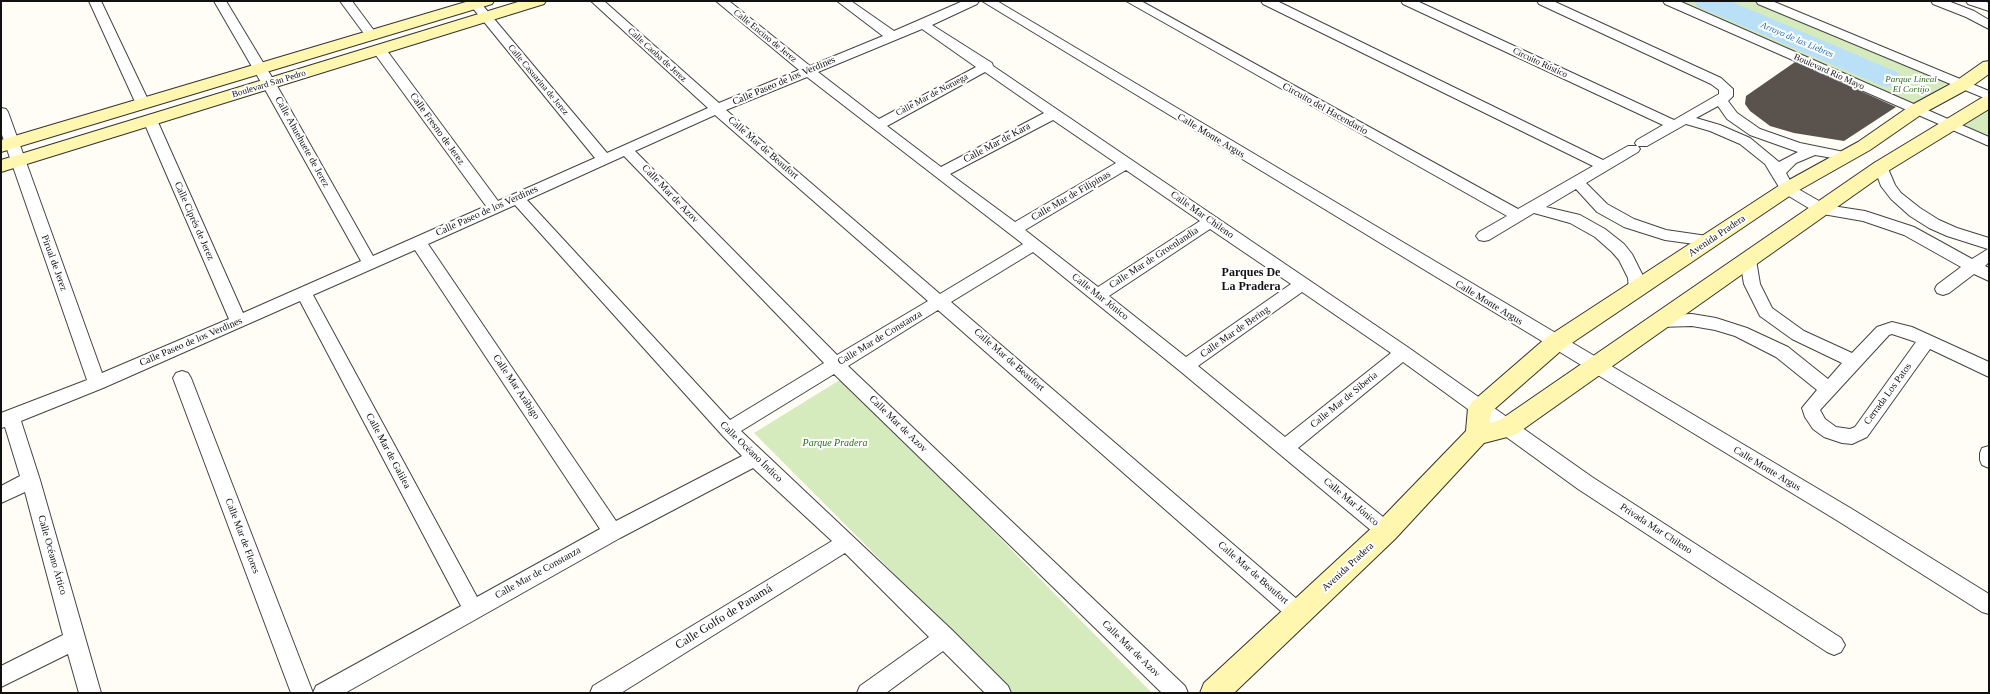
<!DOCTYPE html>
<meta charset="utf-8">
<style>
body{margin:0}
#map{position:relative;width:1990px;height:694px;overflow:hidden;background:#fffdf5;font-family:"Times New Roman",serif}
canvas{display:block}
.frame{position:absolute;inset:0;border:2px solid #111;pointer-events:none}
</style>
<div id="map">
<canvas width="1990" height="694"></canvas>
<div class="frame"></div>
</div>
<script>
const c = document.querySelector('canvas').getContext('2d');
c.lineJoin = 'round';
function fillPath(path, color) {
  c.fillStyle = color;
  c.fill(path, 'evenodd');
}
function toPath(rows) {
  const path = new Path2D();
  for (const r of rows) {
    path.moveTo(r[0], r[1]);
    for (let i = 2; i < r.length; i += 2) path.lineTo(r[i], r[i + 1]);
  }
  return path;
}
function strokePath(path, color, width, dash) {
  c.strokeStyle = color;
  c.lineWidth = width;
  c.lineCap = dash ? 'butt' : 'round';
  c.setLineDash(dash || []);
  c.stroke(path);
}
function write(font, color, halo, rows, align = 'center') {
  c.font = font + ' "Times New Roman",serif';
  c.lineWidth = 4;
  c.setLineDash([]);
  c.textBaseline = 'middle';
  c.strokeStyle = halo;
  c.fillStyle = color;
  for (const [text, x, y, turn = 0] of rows) {
    c.save();
    c.translate(x, y);
    c.rotate((+turn || 0) * Math.PI / 180);
    c.textAlign = isNaN(turn) ? turn : align;
    if (halo) c.strokeText(text, 0, 0);
    c.fillText(text, 0, 0);
    c.restore();
  }
}
const green = toPath([
 [1680,1,1753,1,1948,83,1914,105],
 [1989,107,1989,138,1962,126],
 [843,378,1152,693,1013,693,754,433]
]);
const river = toPath([
 [1694,1,1730,1,1897,72,1901,78,1897,84,1887,87,1877,84,1698,7,1694,1]
]);
const building = toPath([
 [1795,62,1856,89,1896,107,1844,141,1794,133,1770,126,1750,111,1745,104,1746,96]
]);
const street = toPath([
 [89,1,101,1,150,104,148,107,138,107,136,104,89,1],
 [214,1,226,1,276,84,373,256,486,206,375,54,374,51,375,48,385,48,498,201,595,158,467,1,479,1,607,153,708,108,591,1,604,1,719,103,799,70,716,1,729,1,810,66,883,36,837,1,851,1,894,31,963,1,979,1,977,4,932,25,992,63,993,66,1409,348,1592,477,1841,638,1845,645,1841,652,1834,655,1827,652,1578,489,1403,362,1298,448,1393,525,1396,531,1393,537,1386,539,1379,537,1180,371,1033,252,951,302,1305,606,1308,613,1305,620,1298,622,1291,620,938,310,848,366,1185,686,1188,693,1162,693,834,374,741,431,952,630,1008,686,1011,693,985,693,943,651,886,693,857,693,860,686,929,637,845,553,621,693,590,693,593,686,832,541,753,468,620,538,345,693,313,693,316,686,461,606,300,301,103,388,21,421,40,480,101,693,79,693,68,654,1,687,1,666,63,635,25,492,1,503,1,486,20,476,5,427,1,428,1,413,87,380,1,132,1,108,6,109,8,112,102,373,229,319,143,120,145,117,155,117,157,120,243,313,361,261,262,84,214,1],
 [922,29,976,67,879,119,818,72,922,29],
 [985,72,1044,113,941,167,887,126,985,72],
 [807,77,935,176,1023,244,940,294,726,110,807,77],
 [715,115,928,301,837,355,635,151,715,115],
 [1053,120,1116,163,1015,222,950,174,1053,120],
 [624,156,824,363,730,420,527,200,624,156],
 [1126,170,1200,221,1098,287,1025,230,1126,170],
 [515,205,722,435,742,456,616,521,428,244,515,205],
 [1210,229,1291,284,1186,357,1109,296,1210,229],
 [415,250,600,529,477,597,313,295,415,250],
 [1302,292,1391,353,1285,437,1198,366,1302,292],
 [340,1,352,1,378,36,376,39,368,39,340,1],
 [982,1,997,1,1852,509,1989,594,1989,614,1982,612,1838,521,982,1],
 [1126,1,1141,1,1518,209,1593,166,1263,4,1261,1,1277,1,1603,160,1628,146,1637,146,1635,143,1637,140,1663,125,1403,4,1401,1,1417,1,1674,120,1719,94,1719,90,1711,84,1539,4,1537,1,1553,1,1721,78,1733,89,1733,96,1728,101,1737,113,1760,129,1800,143,1849,153,1851,156,1849,159,1844,160,1815,155,1796,163,1786,173,1793,186,1826,205,1865,211,1914,227,1972,259,1988,249,1947,236,1929,228,1910,216,1891,199,1881,186,1874,167,1876,164,1886,164,1895,185,1901,193,1920,208,1939,220,1957,228,1989,238,1989,262,1985,266,1989,268,1989,281,1974,274,1949,293,1943,295,1937,293,1935,289,1937,285,1961,267,1904,235,1863,221,1817,213,1782,192,1765,164,1740,144,1710,131,1686,124,1647,146,1638,146,1640,149,1638,152,1586,183,1607,204,1634,219,1666,230,1714,237,1717,241,1714,245,1709,246,1665,240,1624,227,1597,212,1576,189,1546,207,1580,215,1605,229,1624,244,1632,254,1644,278,1645,289,1643,293,1637,295,1631,293,1629,289,1628,278,1619,260,1612,252,1595,237,1570,223,1534,213,1489,240,1484,241,1479,240,1476,236,1479,232,1507,216,1126,1],
 [1718,106,1727,119,1750,135,1798,152,1779,162,1750,138,1720,125,1696,118,1718,106],
 [1663,1,1679,1,1989,137,1989,146,1665,4,1663,1],
 [1756,1,1772,1,1989,91,1989,100,1758,4,1756,1],
 [1931,1,1948,1,1974,11,1989,20,1989,29,1966,17,1933,4,1931,1],
 [1966,1,1984,1,1989,3,1989,11,1968,4,1966,1],
 [1748,255,1754,256,1756,260,1760,284,1772,308,1804,331,1852,353,1877,327,1892,322,1912,327,1989,362,1989,377,1930,349,1867,437,1852,444,1842,443,1824,437,1813,429,1805,417,1802,408,1817,390,1776,357,1735,336,1715,330,1692,326,1660,327,1654,325,1652,321,1654,317,1660,315,1692,314,1716,318,1747,328,1788,347,1828,379,1842,363,1792,339,1760,316,1744,284,1740,260,1742,256,1748,255],
 [1892,334,1916,342,1855,427,1850,429,1836,427,1825,419,1820,410,1889,335,1892,334],
 [182,371,188,373,191,378,313,693,291,693,173,378,176,373,182,371],
 [1989,446,1989,468,1982,465,1980,460,1980,453,1982,448,1989,446]
]);
const secondary = toPath([
 [469,1,494,1,492,4,1,152,1,140,469,1],
 [521,1,546,1,544,4,1,172,1,160,521,1],
 [1989,61,1989,74,1968,89,1922,114,1870,150,1794,193,1563,349,1491,412,1490,423,1500,420,1874,163,1983,97,1989,96,1989,109,1888,171,1515,435,1484,443,1395,539,1234,693,1200,693,1204,683,1377,523,1466,431,1468,408,1472,402,1547,337,1780,185,1858,142,1910,106,1956,81,1983,62,1989,61]
]);
const farStreetnames = [
 ["Calle Encino de Jerez",765,36,39],
 ["Calle Caoba de Jerez",657,55,42],
 ["Circuito Rústico",1540,63,25],
 ["Boulevard Río Mayo",1829,72,24],
 ["Calle Casuarina de Jerez",538,80,50],
 ["Boulevard San Pedro",269,84,-17],
 ["Calle Mar de Noruega",932,95,-28]
];
const farWaternames = [
 ["Arroyo de las Liebres",1797,40,23]
];
const farParknames = [
 ["Parque Lineal",1911,80],
 ["El Cortijo",1911,90]
];
const streetNames = [
 ["Calle Paseo de los Verdines",784,81,-23],
 ["Circuito del Hacendario",1325,109,29],
 ["Calle Fresno de Jerez",437,129,54],
 ["Calle Monte Argus",1211,136,31],
 ["Calle Ahuehuete de Jerez",302,142,61],
 ["Calle Mar de Kara",997,143,-28],
 ["Calle Mar de Beaufort",763,148,41],
 ["Calle Mar de Azov",670,194,46],
 ["Calle Mar de Filipinas",1071,196,-30],
 ["Calle Paseo de los Verdines",487,211,-24],
 ["Calle Mar Chileno",1202,215,35],
 ["Calle Ciprés de Jerez",194,221,66],
 ["Avenida Pradera",1717,236,-34],
 ["Calle Mar de Groenlandia",1154,258,-33],
 ["Pirual de Jerez",54,263,70],
 ["Calle Mar Jónico",1100,297,38],
 ["Calle Monte Argus",1489,303,31],
 ["Calle Mar de Bering",1235,332,-35],
 ["Calle Mar de Constanza",880,338,-31],
 ["Calle Paseo de los Verdines",191,342,-23],
 ["Calle Mar de Beaufort",1009,360,41],
 ["Calle Mar Arábigo",516,387,56],
 ["Cerrada Los Patos",1888,394,-54],
 ["Calle Mar de Siberia",1344,400,-39],
 ["Calle Mar de Azov",898,424,44],
 ["Calle Mar de Galilea",388,451,62],
 ["Calle Océano Índico",751,452,44],
 ["Calle Monte Argus",1767,469,31],
 ["Calle Mar Jónico",1351,502,40],
 ["Privada Mar Chileno",1656,529,33],
 ["Calle Mar de Flores",242,536,69],
 ["Calle Océano Ártico",52,555,74],
 ["Avenida Pradera",1348,567,-43],
 ["Calle Mar de Constanza",538,573,-29],
 ["Calle Mar de Beaufort",1253,573,41],
 ["Calle Mar de Azov",1131,649,44]
];
const parkNames = [
 ["Parque Pradera",835,443]
];
const quarterNames = [
 ["Parques De",1251,273],
 ["La Pradera",1251,287]
];
const nearStreetnames = [
 ["Calle Golfo de Panamá",724,617,-32]
];
fillPath(green, '#d5ebbd');
fillPath(river, '#b9e0f7');
fillPath(building, '#5a524d');
strokePath(street, '#444', 2);
strokePath(secondary, '#333', 2);
fillPath(street, '#fff');
fillPath(secondary, '#fff6b0');
write('9px', '#111', '#fff', farStreetnames);
write('italic 9px', '#1768a6', '#fff', farWaternames);
write('italic 9px', '#2f6b1f', '#fff', farParknames);
write('10px', '#111', '#fff', streetNames);
write('italic 10px', '#2f6b1f', '#fff', parkNames);
write('bold 12px', '#111', '#fff', quarterNames);
write('12px', '#111', '#fff', nearStreetnames);
</script>
